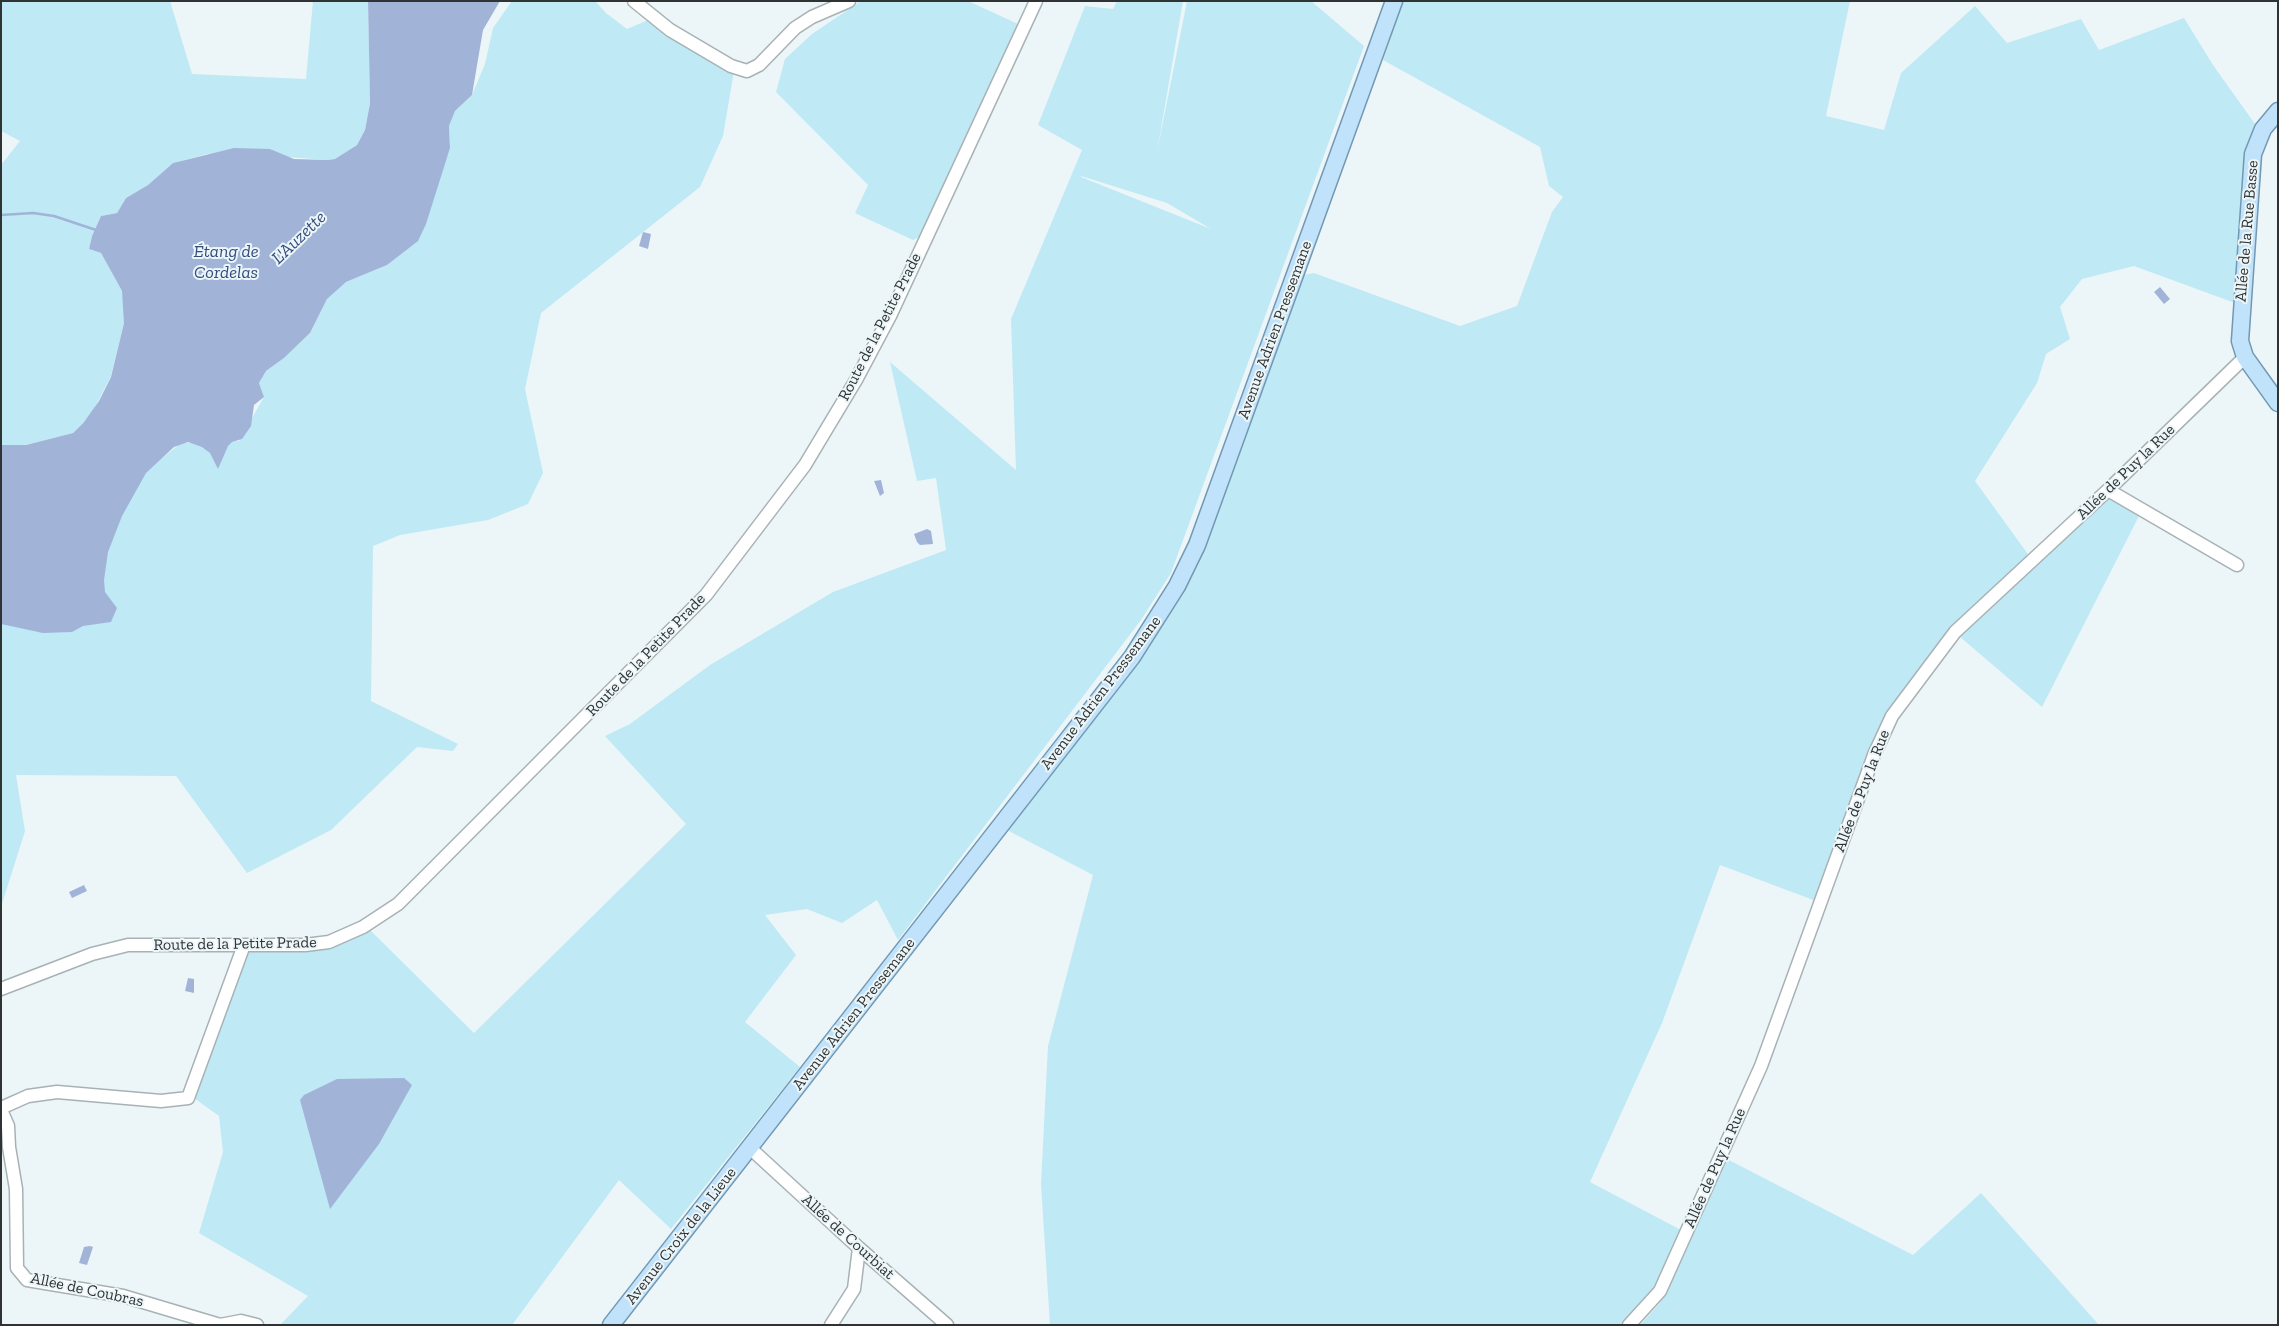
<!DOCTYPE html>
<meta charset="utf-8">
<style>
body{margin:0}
#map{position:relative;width:2279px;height:1326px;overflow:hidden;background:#ecf6f9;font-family:"Zilla Slab",serif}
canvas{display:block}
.frame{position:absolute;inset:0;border:2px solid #2f3334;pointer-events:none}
</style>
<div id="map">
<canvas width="2279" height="1326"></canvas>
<div class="frame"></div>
</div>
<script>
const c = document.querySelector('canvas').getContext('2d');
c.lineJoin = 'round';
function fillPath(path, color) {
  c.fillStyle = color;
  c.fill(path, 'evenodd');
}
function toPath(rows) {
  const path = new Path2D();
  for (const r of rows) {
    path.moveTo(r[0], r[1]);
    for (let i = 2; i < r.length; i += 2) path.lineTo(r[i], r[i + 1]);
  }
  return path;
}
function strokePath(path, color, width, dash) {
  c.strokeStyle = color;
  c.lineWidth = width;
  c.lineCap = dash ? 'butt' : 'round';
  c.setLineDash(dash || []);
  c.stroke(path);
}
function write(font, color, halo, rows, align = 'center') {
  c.font = font + ' "Zilla Slab",serif';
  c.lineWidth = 4;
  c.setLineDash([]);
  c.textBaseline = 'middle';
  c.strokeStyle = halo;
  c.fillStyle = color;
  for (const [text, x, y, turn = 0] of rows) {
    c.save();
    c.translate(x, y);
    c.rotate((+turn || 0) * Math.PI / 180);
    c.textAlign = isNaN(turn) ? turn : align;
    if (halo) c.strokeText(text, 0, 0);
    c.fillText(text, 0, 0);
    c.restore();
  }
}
const green = toPath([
 [1,1,170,1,192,74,306,79,313,1,368,1,370,102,365,130,357,145,335,159,328,160,286,157,270,149,207,154,173,163,148,185,126,198,117,213,101,216,92,236,89,249,101,253,122,291,125,308,124,323,111,376,92,413,73,433,26,445,1,445,1,165,20,141,1,131],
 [512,1,595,1,606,13,627,29,648,20,734,71,723,136,700,187,541,313,525,389,543,473,528,504,488,520,400,535,373,546,371,701,458,744,453,751,417,747,331,830,247,873,176,776,16,775,25,831,1,907,1,617,104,603,99,556,135,480,181,443,239,441,264,397,259,383,266,371,284,358,310,333,327,299,335,291,346,282,387,265,437,185,450,148,449,126,455,111,472,95,485,64,493,28],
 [861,1,968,1,1018,24,919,237,913,240,855,213,868,185,776,92,785,59,812,34],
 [1117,1,1183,1,1157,152,1187,1,1311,1,1364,46,1171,573,1141,620,898,940,877,900,842,923,807,909,765,915,796,955,745,1022,800,1067,671,1229,619,1180,512,1325,280,1325,308,1296,199,1233,223,1152,219,1116,194,1098,248,948,330,948,367,927,474,1033,686,824,605,736,630,724,710,665,833,592,946,550,936,478,917,481,890,362,1016,470,1011,319,1082,150,1038,125,1085,6,1113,9],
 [1081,176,1167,203,1211,229,1081,177],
 [1403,1,1850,1,1826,116,1884,130,1901,73,1975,6,2007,43,2081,19,2099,50,2184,18,2213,65,2255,124,2246,150,2235,303,2134,266,2082,279,2060,307,2070,339,2046,354,2037,383,1975,481,2030,557,1886,715,1816,901,1720,865,1662,1023,1590,1182,1681,1230,1652,1292,1623,1325,1050,1325,1041,1184,1048,1046,1093,875,1007,830,1176,604,1193,569,1303,275,1314,273,1460,326,1517,306,1552,212,1563,197,1549,186,1540,147,1383,60],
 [2109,494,2141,512,2042,707,1959,636],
 [1725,1158,1913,1255,1981,1193,2099,1325,1640,1325,1659,1304]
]);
const water = toPath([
 [368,1,500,1,483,30,472,95,455,111,449,126,450,148,426,224,418,241,387,265,346,282,327,299,310,333,284,358,266,371,259,383,264,397,254,405,251,426,242,439,232,442,228,446,218,469,210,453,202,447,188,442,174,447,146,473,122,516,108,552,104,580,105,592,117,608,111,622,83,626,72,632,43,633,1,624,1,445,26,445,73,433,84,422,99,401,111,377,124,323,122,291,101,253,89,249,92,236,101,216,117,213,126,198,148,185,173,163,234,148,270,149,294,159,328,160,335,159,357,145,365,130,370,103],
 [643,232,651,234,648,249,639,246],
 [2160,287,2170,299,2164,304,2154,292],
 [881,480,884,493,880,496,874,481],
 [927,529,931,531,933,544,920,545,917,542,914,534],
 [84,885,87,891,72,898,69,892],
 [188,978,194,979,194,993,185,991],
 [404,1078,412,1085,379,1144,330,1209,300,1100,304,1095,337,1079],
 [90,1246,93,1247,87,1265,79,1263,84,1247]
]);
const stream = toPath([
 [1,215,33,213,54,216,96,230]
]);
const minor = toPath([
 [634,1,670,30,731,66,747,71,759,65,795,28,812,17,849,1],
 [2108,490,2237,565],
 [1,989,92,954,128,945,305,945,329,942,363,927,398,904,706,595,805,465,856,380,890,316,1036,1],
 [1,1108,28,1096,57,1092,161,1101,188,1098,244,945],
 [1,1110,8,1126,9,1147,16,1189,17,1268,27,1280,123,1296,220,1325,241,1321,257,1325],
 [750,1148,859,1248,947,1325],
 [831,1325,854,1289,859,1248],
 [1629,1325,1660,1291,1761,1066,1874,755,1892,716,1955,632,2108,490,2245,357]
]);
const major = toPath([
 [2278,111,2263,129,2253,154,2240,341,2245,357,2278,403],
 [611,1325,1132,657,1177,586,1197,545,1394,1]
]);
const streetNames = [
 ["Allée de la Rue Basse",2247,231,-85],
 ["Route de la Petite Prade",880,327,-63],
 ["Avenue Adrien Pressemane",1275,330,-70],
 ["Allée de Puy la Rue",2126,472,-44],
 ["Route de la Petite Prade",646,655,-46],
 ["Avenue Adrien Pressemane",1101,693,-53],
 ["Allée de Puy la Rue",1862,791,-69],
 ["Route de la Petite Prade",235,944,-1],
 ["Avenue Adrien Pressemane",854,1014,-52],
 ["Allée de Puy la Rue",1715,1168,-66],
 ["Avenue Croix de la Lieue",681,1236,-52],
 ["Allée de Courbiat",848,1237,42],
 ["Allée de Coubras",87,1290,12]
];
const waterNames = [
 ["L'Auzette",299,238,-44],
 ["Étang de",226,252],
 ["Cordelas",226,273]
];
fillPath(green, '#bfe9f4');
fillPath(water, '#a1b4d8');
strokePath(stream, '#a1b4d8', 2.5);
strokePath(minor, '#a8b2b5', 15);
strokePath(major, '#7298b2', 19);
strokePath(minor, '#fff', 12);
strokePath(major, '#c0e2fa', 16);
write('16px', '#2f3334', '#ecf6f9', streetNames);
write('italic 18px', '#354d7d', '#ecf6f9', waterNames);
</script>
